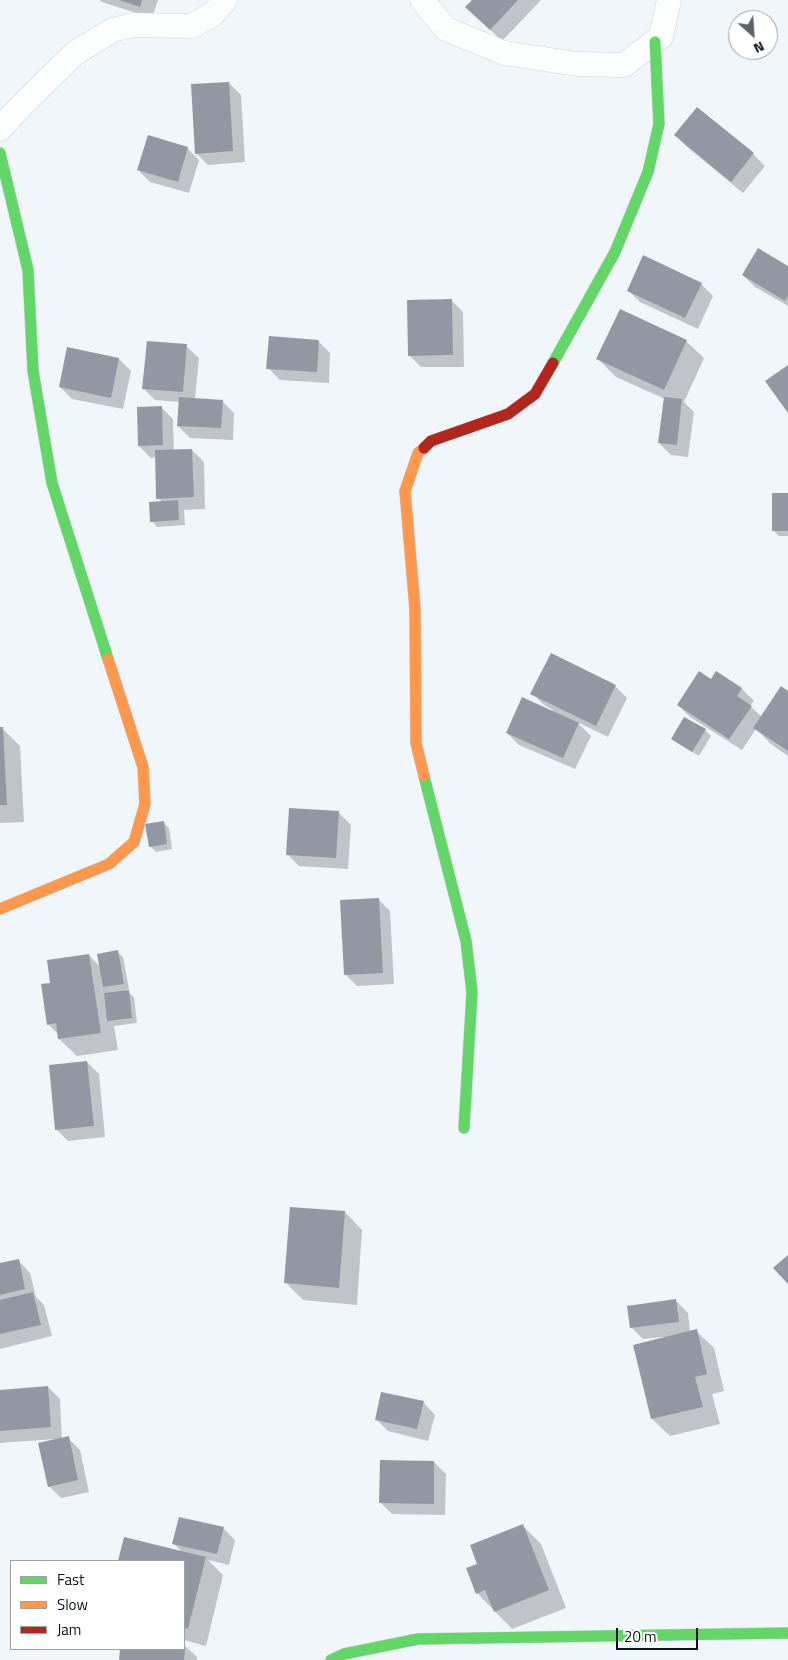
<!DOCTYPE html>
<style>
body{margin:0}
#map{position:relative;width:788px;height:1660px;overflow:hidden;background:#f1f6fa;font-family:"Titillium Web",sans-serif}
canvas{display:block}
.legend{position:absolute;left:10px;top:1560px;width:175px;height:90px;box-sizing:border-box;background:#fff;border:1px solid #9da1a3;margin:0;padding:6px 9px;list-style:none;font-size:15px;color:#0b141a}
.legend li{display:flex;align-items:center;gap:10px;height:25px}
.legend b{width:25px;border:1px solid #9da1a3}
.north{position:absolute;left:728px;top:10px;width:50px;height:50px;box-sizing:border-box;background:#fff;border:1px solid #9da1a3;border-radius:50%;rotate:154deg;font-size:14px;font-weight:700;line-height:20px;text-align:center;color:#0b141a}
.north::after{content:'';display:block;margin:auto;width:18px;height:22px;background:#5c6368;clip-path:polygon(50% 0,100% 100%,50% 72%,0 100%)}
.scale{position:absolute;left:616px;top:1628px;width:82px;height:22px;box-sizing:border-box;border:2px solid #0b141a;border-top:0;padding-left:6px;font-size:15px;line-height:18px;white-space:nowrap;color:#0b141a;-webkit-text-stroke:4px #fff;paint-order:stroke}
</style>
<div id="map">
<canvas width="788" height="1660"></canvas>
<ul class="legend">
<li><b style="height:6px;background:#63d668"></b>Fast</li>
<li><b style="height:6px;background:#ff974d"></b>Slow</li>
<li><b style="height:6px;background:#b3261e"></b>Jam</li>
</ul>
<div class="north">N</div>
<div class="scale">20 m</div>
</div>
<script>
const c = document.querySelector('canvas').getContext('2d');
c.lineJoin = 'round';
function fillPath(path, color) {
  c.fillStyle = color;
  c.fill(path, 'evenodd');
}
function toPath(rows) {
  const path = new Path2D();
  for (const r of rows) {
    path.moveTo(r[0], r[1]);
    for (let i = 2; i < r.length; i += 2) path.lineTo(r[i], r[i + 1]);
  }
  return path;
}
function strokePath(path, color, width, dash) {
  c.strokeStyle = color;
  c.lineWidth = width;
  c.lineCap = dash ? 'butt' : 'round';
  c.setLineDash(dash || []);
  c.stroke(path);
}
const shadow = toPath([
 [100,0,158,0,152,18,102,2],
 [474,0,541,0,502,41,479,19],
 [229,83,241,95,245,162,208,165,196,153],
 [697,108,753,154,765,166,743,193,687,147,676,135],
 [187,148,199,160,189,193,150,182,138,170],
 [788,267,788,306,755,287,743,275],
 [701,284,713,296,698,329,640,302,628,290],
 [451,300,463,312,464,367,421,367,409,355],
 [318,341,330,353,329,383,280,380,268,368],
 [686,341,704,358,684,402,694,412,688,457,671,455,659,443,665,399,616,377,598,359],
 [186,346,199,358,195,399,222,401,234,413,233,440,190,438,178,426,180,402,155,400,143,388],
 [119,359,131,371,123,409,72,399,60,387],
 [161,407,173,419,174,451,192,450,204,462,205,509,184,510,185,525,157,527,152,521,162,502,158,498,156,457,151,458,139,446],
 [788,494,788,536,779,536,773,530],
 [717,673,742,689,754,701,750,706,762,717,788,693,788,756,772,745,756,729,742,750,690,717,678,705,711,681],
 [615,686,627,698,608,737,577,722,591,736,575,769,519,745,507,733,552,712,553,710,544,705,532,693],
 [0,728,2,728,20,746,24,822,0,823],
 [705,730,711,736,699,756,679,744,673,738],
 [339,813,351,825,348,869,299,866,287,854],
 [163,822,169,828,172,849,156,852,150,846],
 [378,899,390,911,394,984,357,986,345,974],
 [117,952,123,957,129,989,126,990,134,997,137,1023,114,1026,118,1050,77,1056,59,1039,59,1035,48,1024,52,984,89,955,101,968],
 [87,1062,99,1074,105,1137,68,1141,56,1129],
 [345,1212,362,1230,357,1305,303,1300,286,1283],
 [18,1260,30,1273,36,1297,44,1305,52,1336,0,1349,0,1264],
 [676,1301,688,1313,690,1332,696,1331,714,1348,724,1391,712,1394,720,1424,670,1436,652,1419,635,1346,665,1338,664,1337,643,1339,631,1327],
 [48,1387,60,1399,62,1439,68,1438,80,1450,89,1492,61,1498,49,1486,55,1439,0,1443,0,1391],
 [423,1402,435,1415,428,1441,388,1431,376,1419],
 [434,1462,446,1474,445,1515,392,1514,380,1502],
 [523,1526,541,1544,566,1608,512,1629,477,1593,479,1564],
 [223,1528,235,1540,229,1565,208,1560,223,1575,206,1646,184,1640,184,1561,119,1561,125,1538,182,1552,173,1543],
 [184,1645,197,1657,197,1660,120,1660,122,1649,184,1649]
]);
const building = toPath([
 [119,0,142,0,140,7],
 [472,0,518,0,490,30,465,7],
 [229,82,233,151,195,154,191,84],
 [697,107,754,153,731,182,674,135],
 [148,135,188,147,178,182,137,170],
 [758,248,788,266,788,296,785,301,742,275],
 [643,255,702,283,685,318,627,291],
 [452,299,453,355,408,356,407,300],
 [620,309,687,340,664,390,596,359],
 [269,336,319,340,317,372,266,369],
 [147,341,187,344,183,392,142,389],
 [67,347,119,358,111,398,59,387],
 [788,365,788,413,765,381],
 [179,397,223,400,221,428,177,426],
 [664,397,682,399,677,445,658,443],
 [162,406,163,445,138,446,137,407],
 [192,449,194,497,156,499,155,450],
 [772,493,788,493,788,531,772,531],
 [178,500,179,520,150,522,149,502],
 [551,653,616,685,596,726,530,694],
 [699,671,711,679,716,671,742,688,737,696,752,706,729,739,677,705],
 [781,686,788,691,788,751,753,728],
 [522,697,579,723,563,758,506,733],
 [684,717,706,729,692,752,671,739],
 [0,727,3,727,7,805,0,805],
 [289,808,339,811,336,858,286,855],
 [164,821,167,844,149,847,145,824],
 [379,898,383,973,344,975,340,900],
 [118,950,124,984,103,987,97,954],
 [89,954,101,1033,58,1039,56,1023,47,1025,41,984,50,983,47,960],
 [129,990,132,1018,107,1021,104,993],
 [87,1061,94,1126,55,1130,49,1065],
 [290,1207,345,1211,339,1288,284,1283],
 [788,1255,788,1284,773,1268],
 [19,1259,25,1289,0,1295,0,1263],
 [33,1292,41,1325,0,1334,0,1300],
 [676,1299,679,1322,630,1328,627,1306],
 [697,1329,707,1374,695,1377,703,1407,651,1419,633,1345],
 [48,1386,51,1427,0,1431,0,1390],
 [381,1392,424,1401,417,1429,375,1420],
 [69,1436,78,1480,48,1487,38,1443],
 [380,1460,434,1461,434,1504,379,1503],
 [179,1517,224,1527,217,1554,172,1544],
 [523,1524,549,1590,494,1612,485,1590,476,1594,466,1568,477,1564,470,1545],
 [124,1537,206,1557,188,1629,184,1628,184,1561,118,1561],
 [120,1649,185,1649,184,1660,119,1660]
]);
const street = toPath([
 [422,0,446,29,504,53,577,64,624,65,661,37,669,0],
 [0,129,19,108,75,53,113,30,132,25,192,26,213,14,225,0]
]);
const fast = toPath([
 [0,153,28,270,33,371,52,483,108,659],
 [553,363,615,252,648,172,659,124,655,42],
 [424,776,466,941,472,992,464,1128],
 [331,1660,344,1654,418,1639,788,1633]
]);
const slow = toPath([
 [424,448,418,453,405,491,415,609,416,743,424,776],
 [0,909,109,864,134,842,145,804,143,767,108,659]
]);
const jam = toPath([
 [424,448,431,441,508,414,535,394,553,363]
]);
fillPath(shadow, '#0003');
fillPath(building, '#9297a3');
strokePath(street, '#ccd4d9', 25);
strokePath(fast, '#ccd4d9', 12);
strokePath(slow, '#ccd4d9', 12);
strokePath(jam, '#ccd4d9', 12);
strokePath(street, '#fdfefe', 24);
strokePath(fast, '#63d668', 11);
strokePath(slow, '#ff974d', 11);
strokePath(jam, '#b3261e', 11);
</script>
